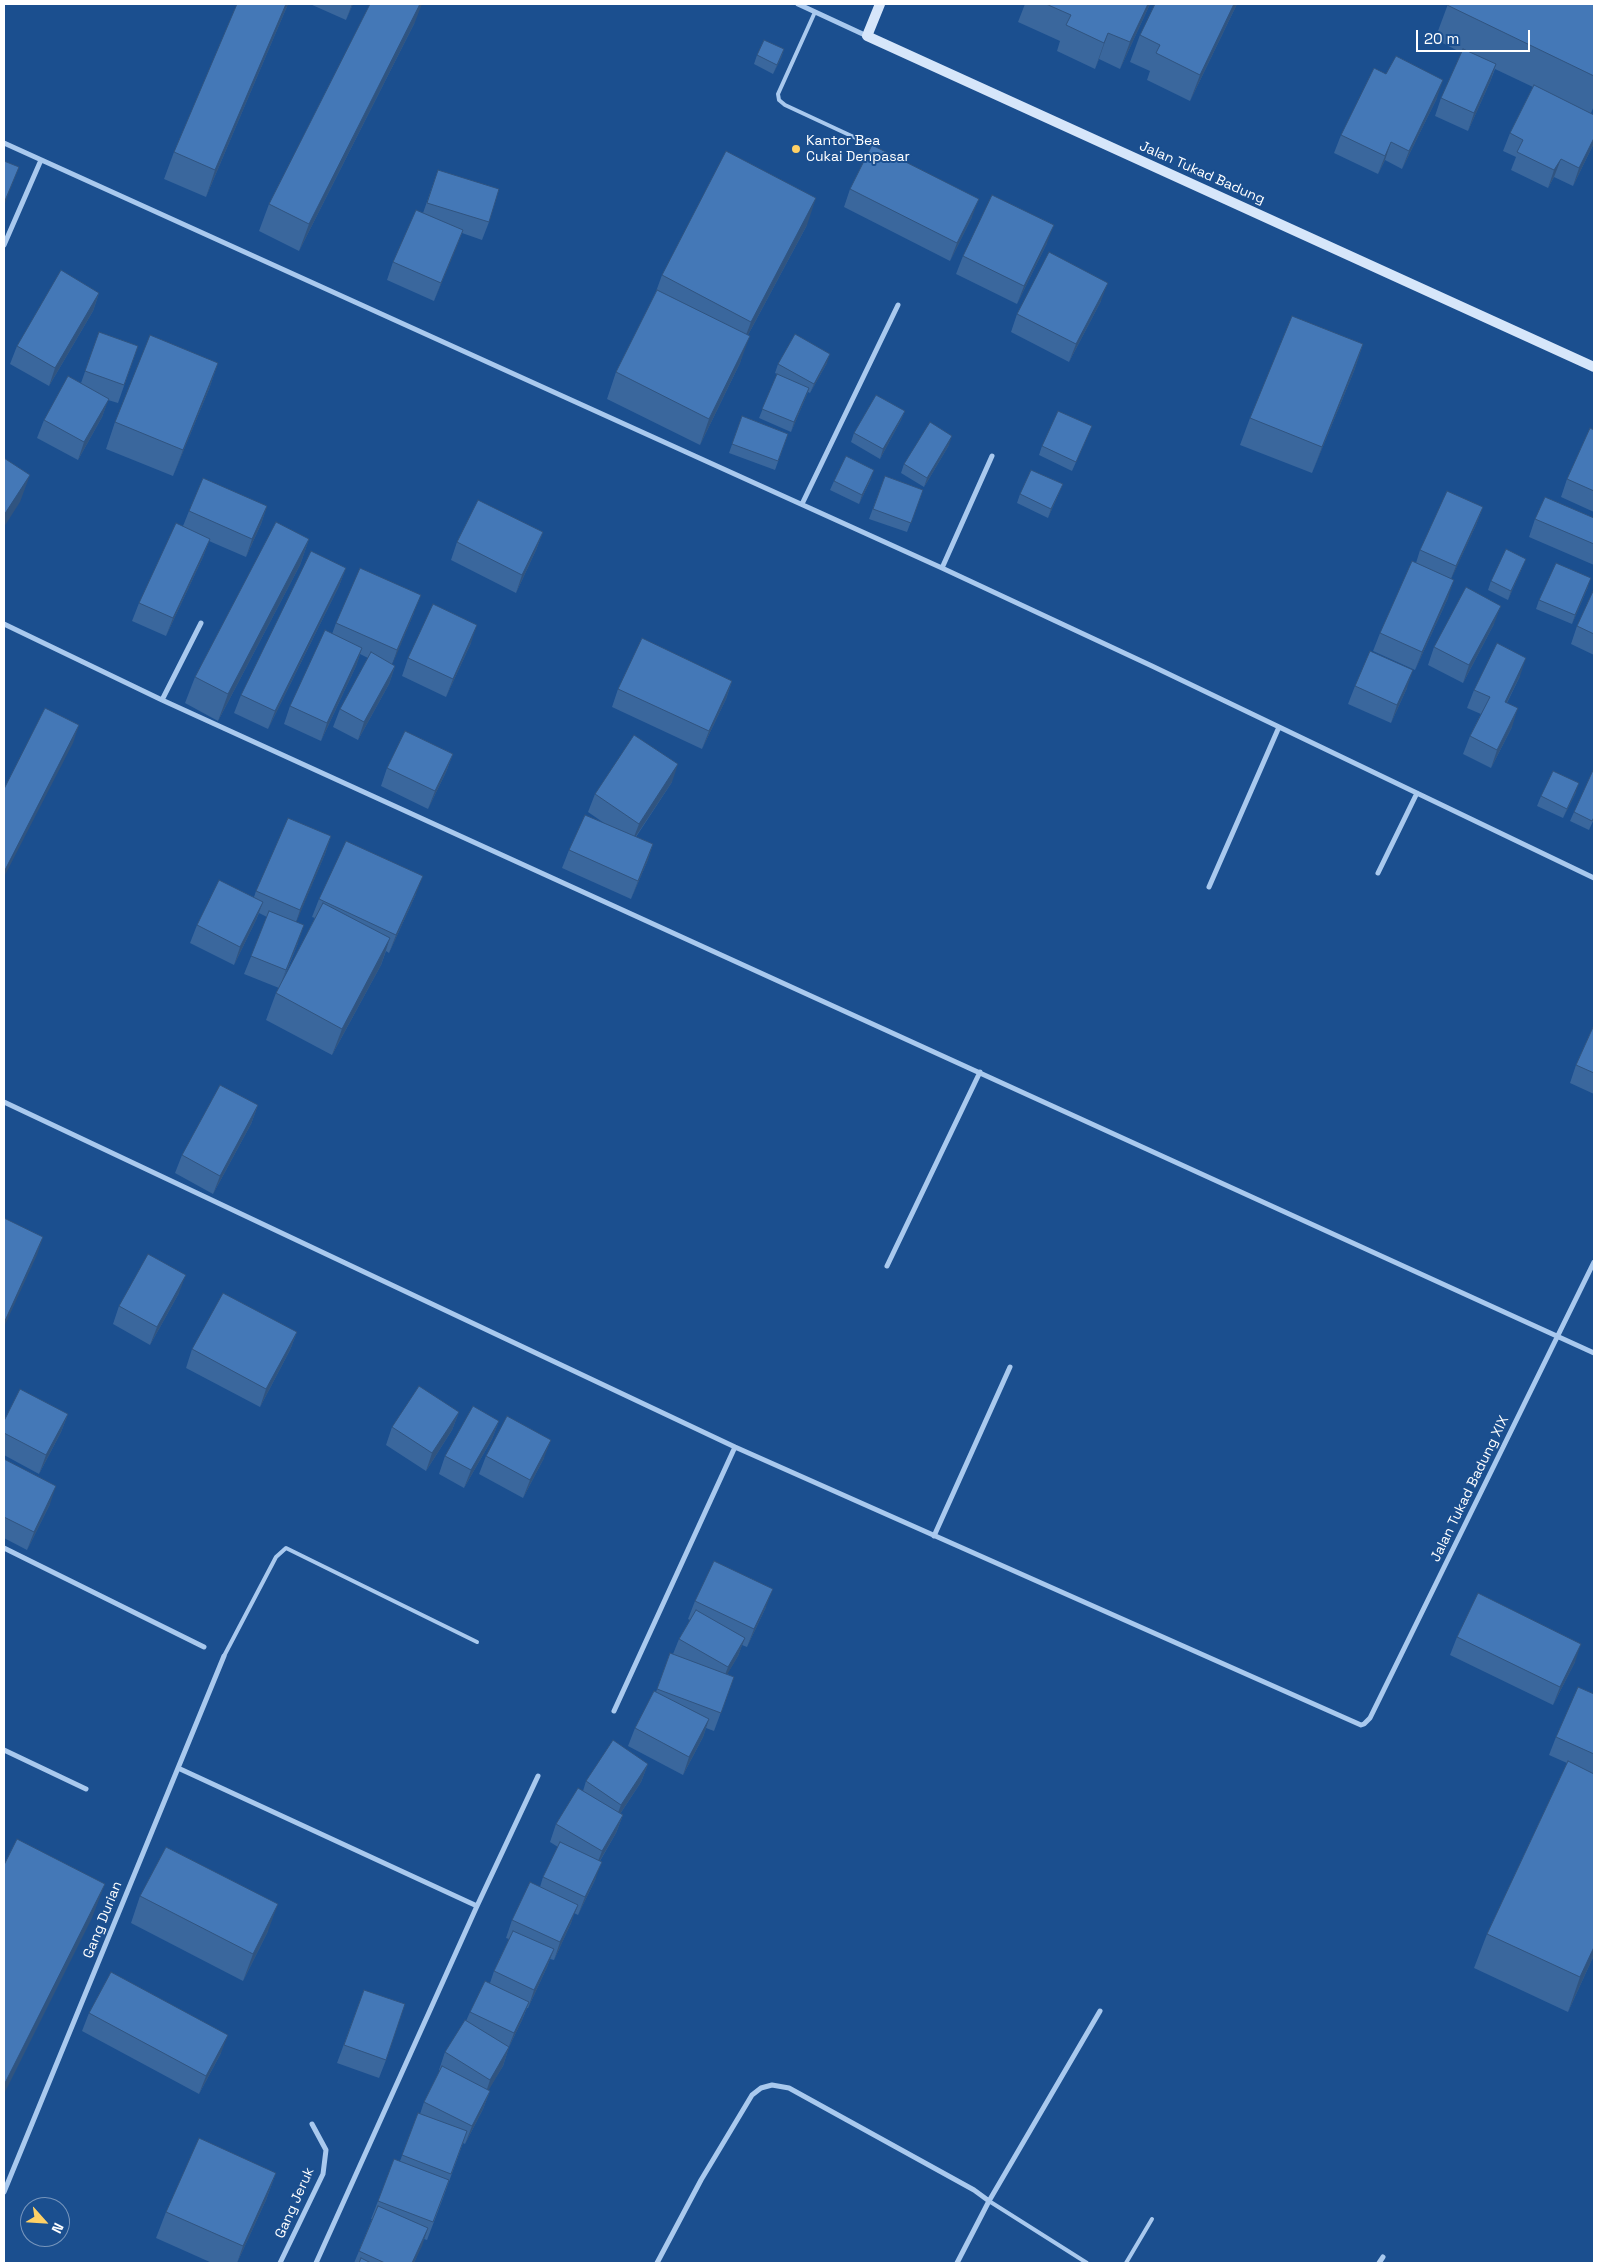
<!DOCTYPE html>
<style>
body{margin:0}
#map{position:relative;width:1598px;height:2267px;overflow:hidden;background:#1b4f8f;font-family:"Space Grotesk",sans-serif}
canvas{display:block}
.frame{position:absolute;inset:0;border:5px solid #fff;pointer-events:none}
.north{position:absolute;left:20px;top:2197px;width:50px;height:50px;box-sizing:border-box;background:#1b4f8f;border:1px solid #7695bc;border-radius:50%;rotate:116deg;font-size:14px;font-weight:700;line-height:20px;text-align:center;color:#fff}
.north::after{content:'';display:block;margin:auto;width:18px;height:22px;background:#ffd166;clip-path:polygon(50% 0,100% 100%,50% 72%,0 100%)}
.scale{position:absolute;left:1416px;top:30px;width:114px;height:22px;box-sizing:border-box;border:2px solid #fff;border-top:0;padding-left:6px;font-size:15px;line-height:18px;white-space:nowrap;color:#fff;-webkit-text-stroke:4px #1b4f8f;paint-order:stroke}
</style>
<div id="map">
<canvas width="1598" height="2267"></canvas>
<div class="frame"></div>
<div class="north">N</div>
<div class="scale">20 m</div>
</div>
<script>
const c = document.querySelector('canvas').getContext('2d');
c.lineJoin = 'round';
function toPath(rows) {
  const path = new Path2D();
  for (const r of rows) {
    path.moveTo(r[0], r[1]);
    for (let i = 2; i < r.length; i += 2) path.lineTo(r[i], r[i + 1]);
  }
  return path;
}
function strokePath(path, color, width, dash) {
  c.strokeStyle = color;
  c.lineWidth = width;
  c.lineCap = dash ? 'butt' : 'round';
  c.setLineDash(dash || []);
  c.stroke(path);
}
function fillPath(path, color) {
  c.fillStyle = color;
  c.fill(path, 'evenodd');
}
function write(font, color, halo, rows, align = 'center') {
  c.font = font + ' "Space Grotesk",sans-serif';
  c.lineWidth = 4;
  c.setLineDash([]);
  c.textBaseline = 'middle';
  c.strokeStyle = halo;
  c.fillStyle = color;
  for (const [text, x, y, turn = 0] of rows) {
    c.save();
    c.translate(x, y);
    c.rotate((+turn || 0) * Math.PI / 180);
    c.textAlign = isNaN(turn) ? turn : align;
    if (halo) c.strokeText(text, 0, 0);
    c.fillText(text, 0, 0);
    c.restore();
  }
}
const lane = toPath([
 [815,12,778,94,779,100,785,105,858,139],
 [224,1656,276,1557,286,1548,477,1642],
 [989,2201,1087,2263],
 [1126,2263,1152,2219]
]);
const street = toPath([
 [798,4,867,36],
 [4,143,942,568,1152,666,1594,878],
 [4,245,41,160],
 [802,504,898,305],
 [942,568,992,456],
 [4,624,162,700,1594,1353],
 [162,700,201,623],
 [1378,873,1417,793],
 [1209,887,1279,727],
 [4,1102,735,1447,1361,1725,1364,1724,1370,1718,1594,1262],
 [887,1266,980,1072],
 [934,1536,1010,1367],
 [4,1548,204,1647],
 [614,1711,735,1447],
 [4,1750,86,1789],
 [178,1768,477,1906],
 [4,2192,224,1656],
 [280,2263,323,2174,326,2150,312,2124],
 [316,2263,477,1906,538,1776],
 [657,2263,701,2180,752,2095,761,2088,772,2085,789,2088,974,2190,989,2201],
 [957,2263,989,2201,1100,2011],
 [1379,2263,1383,2257]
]);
const secondary = toPath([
 [880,4,867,36,1594,367]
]);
const wall = toPath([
 [288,4,206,197,164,179,174,152],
 [310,4,353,4,346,20],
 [1025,4,1150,4,1120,69,1099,59,1095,69,1057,51,1060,41,1018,22],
 [1237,4,1190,101,1147,80,1150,71,1130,62,1140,35],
 [1448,4,1594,4,1594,106,1591,113,1594,143,1573,186,1554,177,1548,188,1511,170,1516,157,1503,151,1510,133,1533,87,1495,69,1490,82,1468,131,1435,116,1441,98,1462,53,1435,39],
 [415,22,299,251,259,231,269,204],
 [784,49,781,58,773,74,754,64,757,55],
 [1437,98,1402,169,1385,160,1378,174,1334,153,1341,135],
 [438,170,489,222,482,240,462,233,434,301,387,280,393,262,423,213],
 [850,189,972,217,950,261,844,207],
 [807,225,748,335,740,363,700,445,607,399,616,372,654,297,662,275],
 [1047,243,1017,304,956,274,963,256],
 [99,293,93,311,49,386,10,364,17,346],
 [1101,301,1069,362,1011,332,1017,314],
 [99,332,138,346,118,403,108,400,102,417,78,460,37,438,44,420,81,383],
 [1363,344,1354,371,1312,473,1240,445,1250,418],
 [218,363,209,389,173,476,106,449,115,422],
 [827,363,810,393,808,392,791,432,759,418,777,374,775,373,778,364],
 [905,411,901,420,880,459,851,442,854,433],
 [742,416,788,434,775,470,729,453],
 [1594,430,1594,512,1561,497,1567,479],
 [1088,435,1072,471,1039,455,1042,446],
 [949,445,924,487,901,473,904,464],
 [885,476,923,490,907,532,869,519],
 [871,479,859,504,830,490,834,481],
 [1063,484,1048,518,1017,503,1020,494],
 [267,506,261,524,246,557,209,541,203,557,166,636,132,621,139,603,183,526,189,511],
 [1483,507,1476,525,1451,579,1448,598,1415,670,1373,651,1380,633,1416,563,1420,550],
 [1594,518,1594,565,1529,537,1535,519],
 [543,532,536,550,516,593,451,560,457,542],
 [309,539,300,565,218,721,185,703,195,677],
 [346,568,339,586,268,729,234,713,241,695],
 [1522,568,1508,600,1488,590,1491,581],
 [1588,587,1572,624,1536,609,1539,600],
 [1594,589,1594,655,1571,644,1577,626],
 [414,613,392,664,395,666,389,684,358,740,333,727,340,709,368,658,360,654,356,666,321,741,284,724,290,706,332,634,336,623],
 [1494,624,1463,683,1428,665,1434,647],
 [471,643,446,697,402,676,408,658],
 [1520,676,1507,703,1512,727,1491,768,1463,754,1470,736,1481,714,1467,708,1474,690],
 [732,681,726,699,702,749,612,707,618,689],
 [1355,686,1407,688,1391,723,1348,704],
 [453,754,446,772,428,809,381,786,387,768],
 [672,782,636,837,653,844,647,862,631,899,562,868,569,850,604,823,588,812,595,794],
 [1576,792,1563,818,1537,806,1541,796],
 [1574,812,1594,819,1589,830,1570,821],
 [331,836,325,854,296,922,298,943,283,980,315,918,312,917,319,899,416,894,389,953,386,951,381,965,332,1055,266,1020,276,993,279,988,244,974,267,917,259,913,256,920,234,965,190,943,197,925,254,897,256,891],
 [1594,1025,1594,1094,1570,1083,1576,1065],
 [258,1105,251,1124,213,1194,175,1173,182,1155],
 [179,1293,150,1345,113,1324,119,1306],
 [297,1332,290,1350,260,1407,186,1368,192,1349],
 [459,1412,452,1430,426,1471,386,1445,392,1427],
 [68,1414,61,1432,39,1474,4,1455,4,1421],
 [499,1421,492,1439,464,1488,439,1474,445,1456],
 [486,1456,544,1458,523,1498,479,1474],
 [4,1459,50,1504,27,1550,4,1538],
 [695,1601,766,1607,747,1647,742,1645,738,1656,727,1674,734,1677,714,1731,706,1728,703,1737,683,1775,628,1746,635,1728,656,1692,670,1653,673,1654,679,1639,690,1620,688,1619],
 [1457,1637,1575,1662,1553,1705,1450,1655],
 [1594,1694,1594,1955,1568,2012,1474,1968,1487,1934,1567,1763,1549,1755,1556,1737],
 [648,1764,641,1782,620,1814,623,1815,616,1833,600,1861,595,1880,578,1915,574,1913,571,1923,554,1960,550,1959,547,1967,528,2008,527,2008,522,2020,509,2047,503,2066,488,2090,490,2091,483,2109,465,2144,463,2143,443,2198,427,2240,424,2239,414,2263,354,2263,359,2251,372,2219,371,2219,378,2201,400,2161,418,2113,420,2114,424,2102,440,2071,439,2070,445,2052,466,2021,470,2012,490,1983,494,1971,509,1939,506,1938,512,1920,540,1887,543,1877,558,1847,550,1842,556,1824,583,1791,586,1781],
 [140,1896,268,1931,243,1981,131,1923],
 [364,1990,386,2060,379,2078,337,2063],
 [89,2013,221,2053,199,2094,82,2031],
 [276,2173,266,2200,237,2263,212,2263,156,2238,166,2212]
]);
const shadedWall = toPath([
 [286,4,288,4,206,197,215,170],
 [352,4,353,4,346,20],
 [420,4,422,4,415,22,299,251,309,224],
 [1148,4,1150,4,1120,69,1130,42],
 [1234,4,1237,4,1190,101,1200,75],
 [1108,33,1099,59,1095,69,1104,43],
 [784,49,781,58,773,74,777,65],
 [1496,64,1490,82,1468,131,1474,113],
 [1443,80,1437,98,1402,169,1409,151],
 [1594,138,1594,143,1573,186,1579,168],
 [1391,142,1385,160,1378,174,1385,156],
 [1561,159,1554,177,1548,188,1554,170],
 [19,167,12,185,4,206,4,203],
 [816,198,807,225,741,348,751,322],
 [979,199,972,217,950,261,957,243],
 [1054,225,1047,243,1017,304,1024,286],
 [463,230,456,249,434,301,441,283],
 [1108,283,1101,301,1069,362,1076,344],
 [99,293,93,311,49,386,55,368],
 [750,336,740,363,700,445,709,419],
 [1363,344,1354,371,1312,473,1322,447],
 [830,354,827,363,810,393,814,384],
 [218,363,209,389,173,476,183,450],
 [809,388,806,397,791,432,794,422],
 [109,399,102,417,78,460,84,442],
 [905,411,901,420,880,459,883,449],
 [952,436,949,445,924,487,927,478],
 [874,470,871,479,859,504,862,495],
 [30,475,20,502,4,527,4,515],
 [1063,484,1059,493,1048,518,1051,509],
 [267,506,261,524,246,557,252,539],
 [1483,507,1476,525,1449,584,1456,566],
 [543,532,536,550,516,593,522,575],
 [210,539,203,557,166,636,173,618],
 [309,539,300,565,218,721,228,694],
 [1526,559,1522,568,1508,600,1511,591],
 [346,568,339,586,268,729,275,711],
 [1591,578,1588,587,1572,624,1575,615],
 [1454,580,1448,598,1415,670,1422,652],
 [421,595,414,613,391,668,397,650],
 [1501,606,1494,624,1463,683,1469,665],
 [477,625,471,643,446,697,453,679],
 [362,648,356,666,321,741,327,723],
 [1526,658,1520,676,1498,720,1505,702],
 [395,666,389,684,358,740,364,722],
 [1413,670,1407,688,1391,723,1397,705],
 [732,681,726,699,702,749,709,731],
 [1518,708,1512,727,1491,768,1497,750],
 [79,725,73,743,4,877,4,872],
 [453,754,446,772,428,809,435,791],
 [678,764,672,782,632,842,639,824],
 [1579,783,1576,792,1563,818,1567,809],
 [331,836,325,854,294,928,300,910],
 [653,844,647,862,631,899,638,881],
 [423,876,416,894,389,953,396,935],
 [263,902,256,920,234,965,240,947],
 [304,925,298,943,279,988,286,970],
 [390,938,381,965,332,1055,342,1029],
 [258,1105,251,1124,213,1194,220,1176],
 [43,1237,37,1255,4,1327,4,1323],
 [186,1275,179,1293,150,1345,157,1327],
 [297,1332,290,1350,260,1407,266,1389],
 [459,1412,452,1430,426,1471,432,1453],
 [68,1414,61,1432,39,1474,46,1455],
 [499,1421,492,1439,464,1488,471,1470],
 [551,1440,544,1458,523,1498,530,1480],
 [56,1486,50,1504,27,1550,34,1532],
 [773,1589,766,1607,747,1647,754,1629],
 [745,1638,738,1656,721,1685,728,1667],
 [1581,1644,1575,1662,1553,1705,1560,1687],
 [709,1719,703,1737,683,1775,689,1757],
 [648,1764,641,1782,614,1823,621,1805],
 [623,1815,616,1833,595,1869,602,1851],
 [602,1862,595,1880,578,1915,585,1897],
 [105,1884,92,1918,4,2094,4,2085],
 [278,1904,268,1931,243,1981,253,1954],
 [578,1905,571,1923,554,1960,560,1942],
 [1594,1947,1594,1955,1568,2012,1580,1977],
 [554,1949,547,1967,528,2008,534,1990],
 [529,2002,522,2020,507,2051,514,2033],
 [228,2035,221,2053,199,2094,206,2076],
 [509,2047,503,2066,484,2098,490,2080],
 [490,2091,483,2109,465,2144,472,2126],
 [276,2173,266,2200,237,2263,243,2246],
 [428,2228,422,2246,414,2263,412,2263]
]);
const building = toPath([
 [237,4,286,4,215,170,174,152,237,4],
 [370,4,420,4,309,224,269,204,370,4],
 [1046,4,1148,4,1130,42,1108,33,1104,43,1066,25,1071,15,1046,4],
 [1155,4,1234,4,1200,75,1156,53,1160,45,1140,35,1155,4],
 [1448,4,1594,4,1594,76,1447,5,1448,4],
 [764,40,784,49,777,65,757,55,764,40],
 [1463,49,1496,64,1474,113,1441,98,1463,49],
 [1396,56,1443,80,1409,151,1391,142,1385,156,1341,135,1374,68,1386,74,1396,56],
 [1534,85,1594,115,1594,138,1579,168,1561,159,1554,170,1517,152,1523,140,1510,133,1534,85],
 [872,145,979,199,957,243,850,189,872,145],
 [726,151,816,198,751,322,662,275,726,151],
 [4,161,19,167,4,203,4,161],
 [438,170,499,189,489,222,427,203,438,170],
 [992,195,1054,225,1024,286,963,256,992,195],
 [416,210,463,230,441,283,393,262,416,210],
 [1049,252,1108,283,1076,344,1017,314,1049,252],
 [61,270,99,293,55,368,17,346,61,270],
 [657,290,750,336,709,419,616,372,657,290],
 [1292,316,1363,344,1322,447,1250,418,1292,316],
 [99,332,138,346,124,385,85,371,99,332],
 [795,334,830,354,814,384,778,364,795,334],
 [150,335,218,363,183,450,115,422,150,335],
 [777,374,809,388,794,422,762,409,777,374],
 [68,376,109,399,84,442,44,420,68,376],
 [876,395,905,411,883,449,854,433,876,395],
 [1058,411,1092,426,1076,462,1042,446,1058,411],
 [742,416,788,434,778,461,732,444,742,416],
 [930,422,952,436,927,478,904,464,930,422],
 [1590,428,1594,430,1594,491,1567,479,1590,428],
 [846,456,874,470,862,495,834,481,846,456],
 [4,458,30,475,4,515,4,458],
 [1031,470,1063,484,1051,509,1020,494,1031,470],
 [885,476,923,490,911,523,873,509,885,476],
 [203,478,267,506,252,539,189,511,203,478],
 [1447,491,1483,507,1456,566,1420,550,1447,491],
 [1545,497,1594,518,1594,544,1535,519,1545,497],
 [478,500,543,532,522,575,457,542,478,500],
 [276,522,309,539,228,694,195,677,276,522],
 [176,523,210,539,173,618,139,603,176,523],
 [1506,549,1526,559,1511,591,1491,581,1506,549],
 [311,551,346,568,275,711,241,695,311,551],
 [1412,561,1454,580,1422,652,1380,633,1412,561],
 [1556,563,1591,578,1575,615,1539,600,1556,563],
 [360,568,421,595,397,650,336,623,360,568],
 [1466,587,1501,606,1469,665,1434,647,1466,587],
 [1594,589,1594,634,1577,626,1594,589],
 [433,604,477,625,453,679,408,658,433,604],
 [325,630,362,648,327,723,290,706,325,630],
 [642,638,732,681,709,731,618,689,642,638],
 [1497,643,1526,658,1505,702,1518,708,1497,750,1470,736,1490,697,1474,690,1497,643],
 [1370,651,1413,670,1397,705,1355,686,1370,651],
 [371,652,395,666,364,722,340,709,371,652],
 [45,708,79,725,4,872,4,789,45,708],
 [405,731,453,754,435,791,387,768,405,731],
 [634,735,678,764,639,824,595,794,634,735],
 [1594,768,1594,817,1592,821,1574,812,1594,768],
 [1553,771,1579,783,1567,809,1541,796,1553,771],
 [585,815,653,844,638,881,569,850,585,815],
 [288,818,331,836,300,910,256,891,288,818],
 [346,841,423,876,396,935,319,899,346,841],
 [219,880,263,902,240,947,197,925,219,880],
 [323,903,390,938,342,1029,276,993,323,903],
 [269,911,304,925,286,970,251,956,269,911],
 [1594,1025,1594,1073,1576,1065,1594,1025],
 [220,1085,258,1105,220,1176,182,1155,220,1085],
 [4,1218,43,1237,4,1323,4,1218],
 [148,1254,186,1275,157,1327,119,1306,148,1254],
 [223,1293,297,1332,266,1389,192,1349,223,1293],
 [419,1386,459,1412,432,1453,392,1427,419,1386],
 [20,1389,68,1414,46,1455,4,1433,4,1421,20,1389],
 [473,1406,499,1421,471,1470,445,1456,473,1406],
 [507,1416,551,1440,530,1480,486,1456,507,1416],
 [4,1459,56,1486,34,1532,4,1517,4,1459],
 [714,1561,773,1589,754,1629,695,1601,714,1561],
 [1478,1593,1581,1644,1560,1687,1457,1637,1478,1593],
 [696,1610,745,1638,728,1667,679,1639,696,1610],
 [670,1653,734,1677,721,1713,657,1689,670,1653],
 [1578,1687,1594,1694,1594,1754,1556,1737,1578,1687],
 [654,1691,709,1719,689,1757,635,1728,654,1691],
 [613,1740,648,1764,621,1805,586,1781,613,1740],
 [1568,1761,1594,1774,1594,1947,1580,1977,1487,1934,1568,1761],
 [578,1788,623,1815,602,1851,556,1824,578,1788],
 [17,1839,105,1884,4,2085,4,1865,17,1839],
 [560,1842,602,1862,585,1897,543,1877,560,1842],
 [166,1847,278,1904,253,1954,140,1896,166,1847],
 [530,1882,578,1905,560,1942,512,1920,530,1882],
 [513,1931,554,1949,534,1990,494,1971,513,1931],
 [111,1972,228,2035,206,2076,89,2013,111,1972],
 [485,1981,529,2002,514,2033,470,2012,485,1981],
 [364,1990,405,2004,386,2060,344,2045,364,1990],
 [465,2020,509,2047,490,2080,445,2052,465,2020],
 [442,2066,490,2091,472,2126,424,2102,442,2066],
 [418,2113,467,2131,451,2174,402,2155,418,2113],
 [199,2138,276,2173,243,2246,166,2212,199,2138],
 [394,2159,449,2180,433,2222,378,2201,394,2159],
 [378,2206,428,2228,412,2263,385,2263,359,2251,378,2206],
 [361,2258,371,2263,359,2263,361,2258]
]);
const markers = [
 [796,149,5,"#ffd166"]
];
const poiNames = [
 ["Kantor Bea",806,141],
 ["Cukai Denpasar",806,157]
];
const streetNames = [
 ["Jalan Tukad Badung",1202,173,24],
 ["Jalan Tukad Badung XIX",1470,1489,-64],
 ["Gang Durian",103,1920,-68],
 ["Gang Jeruk",295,2203,-66]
];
strokePath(lane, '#a9c9ee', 4);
strokePath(street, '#a9c9ee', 5);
strokePath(secondary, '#d6e6fa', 10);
fillPath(wall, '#3a679d');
fillPath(shadedWall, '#305480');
fillPath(building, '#4478b7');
strokePath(building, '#305480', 1);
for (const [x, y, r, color] of markers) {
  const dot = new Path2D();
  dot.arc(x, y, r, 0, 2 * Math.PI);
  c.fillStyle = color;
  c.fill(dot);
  strokePath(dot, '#1b4f8f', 2);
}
write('14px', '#fff', '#1b4f8f', poiNames, 'left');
write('14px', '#fff', '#1b4f8f', streetNames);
</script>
